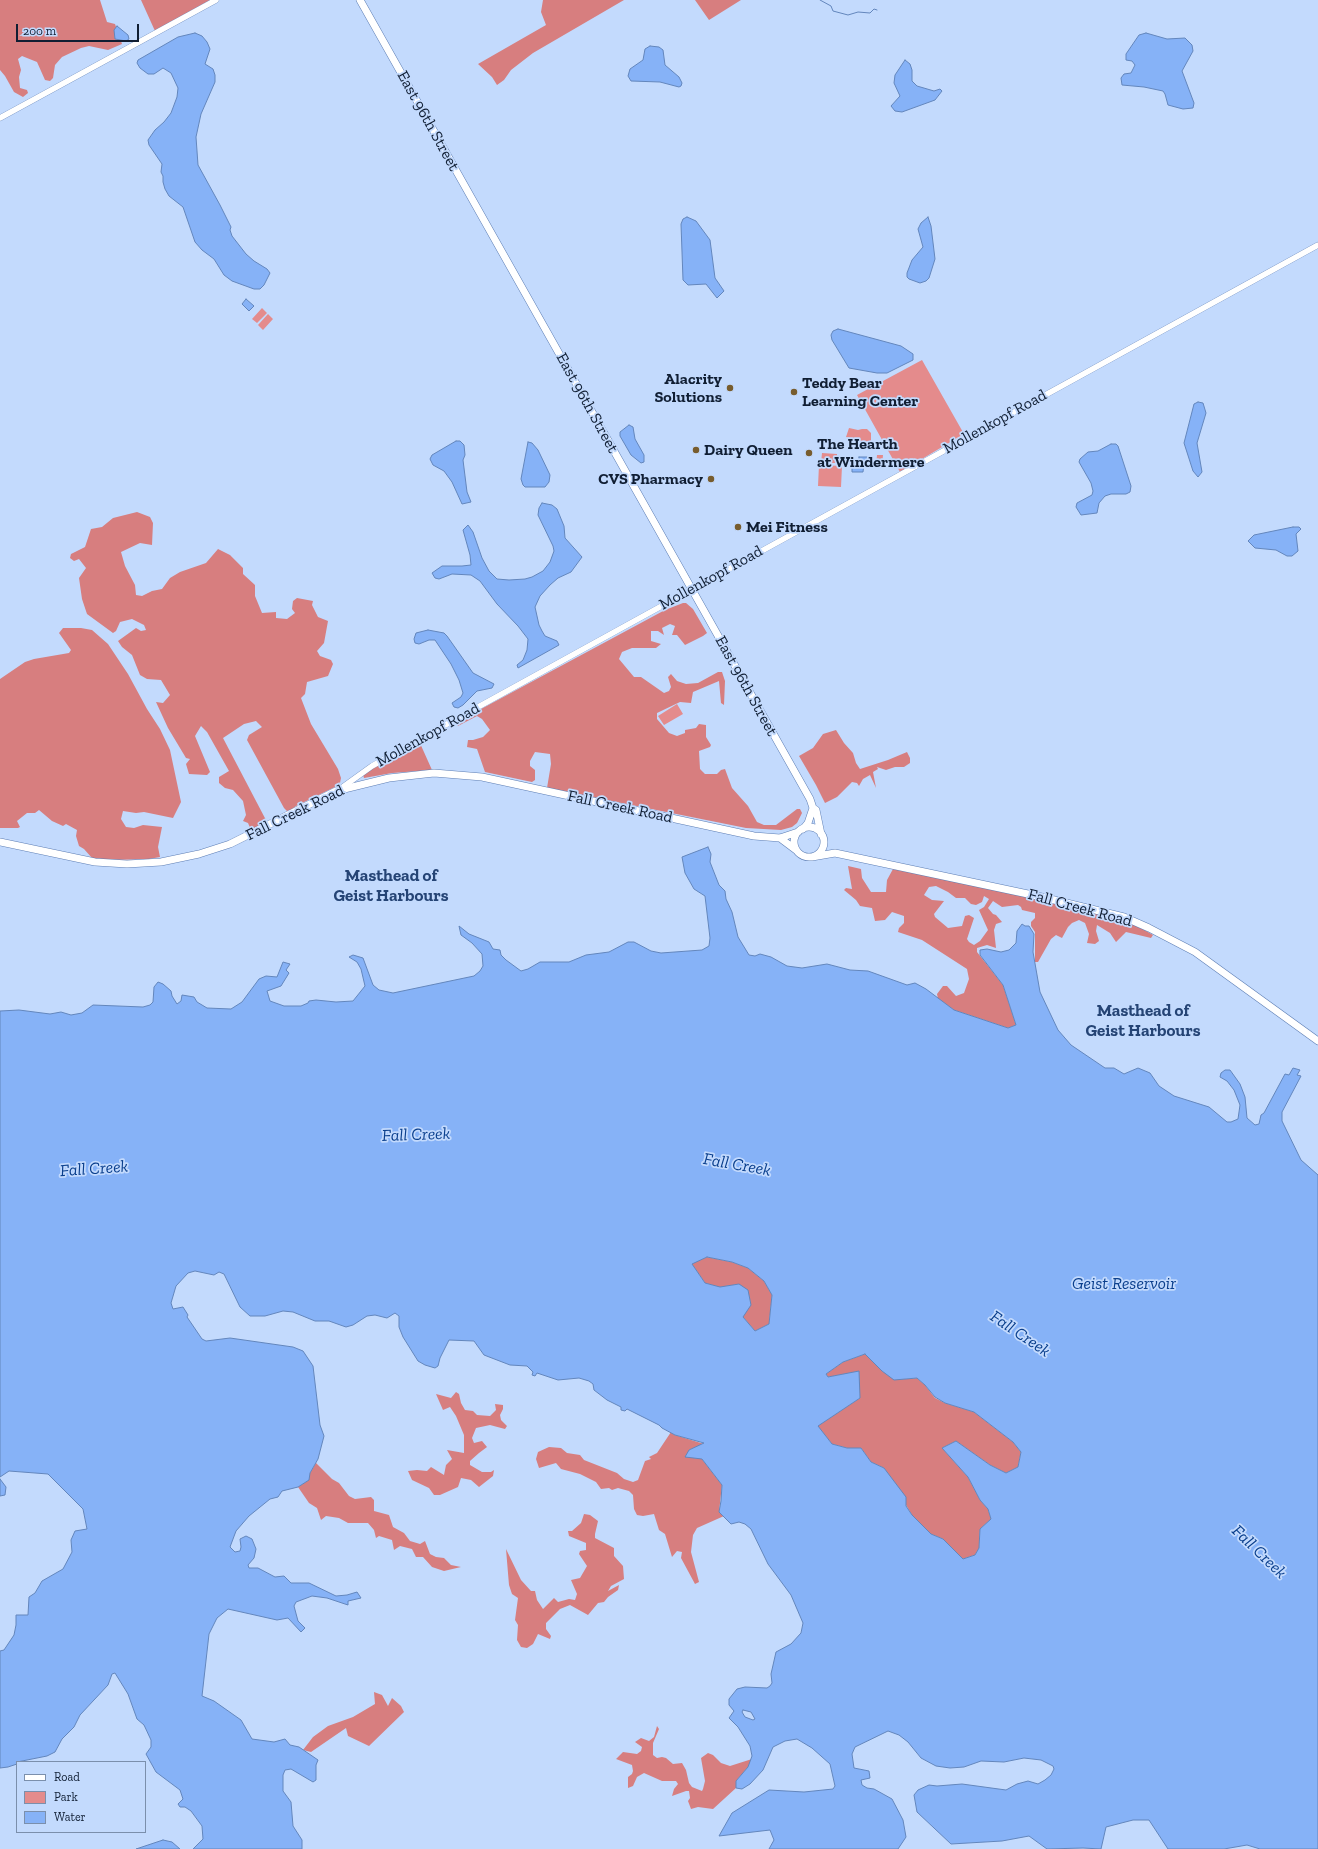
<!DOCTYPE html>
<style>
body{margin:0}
#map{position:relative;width:1318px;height:1849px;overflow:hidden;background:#c3dafd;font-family:"Zilla Slab",serif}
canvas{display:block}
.legend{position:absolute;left:16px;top:1761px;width:130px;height:72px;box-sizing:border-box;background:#c3dafd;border:1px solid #7b8fac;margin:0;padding:5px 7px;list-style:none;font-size:12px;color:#101e33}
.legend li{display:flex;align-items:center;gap:8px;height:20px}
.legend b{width:20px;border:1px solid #7b8fac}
.scale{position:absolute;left:16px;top:24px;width:123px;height:18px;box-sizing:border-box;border:2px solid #101e33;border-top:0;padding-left:5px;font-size:12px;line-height:14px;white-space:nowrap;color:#101e33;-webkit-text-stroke:3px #c3dafd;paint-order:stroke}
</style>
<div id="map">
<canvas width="1318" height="1849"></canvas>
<ul class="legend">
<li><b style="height:5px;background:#fff"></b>Road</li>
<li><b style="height:11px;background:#e48b8c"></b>Park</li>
<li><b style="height:11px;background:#86b2f7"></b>Water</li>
</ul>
<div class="scale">200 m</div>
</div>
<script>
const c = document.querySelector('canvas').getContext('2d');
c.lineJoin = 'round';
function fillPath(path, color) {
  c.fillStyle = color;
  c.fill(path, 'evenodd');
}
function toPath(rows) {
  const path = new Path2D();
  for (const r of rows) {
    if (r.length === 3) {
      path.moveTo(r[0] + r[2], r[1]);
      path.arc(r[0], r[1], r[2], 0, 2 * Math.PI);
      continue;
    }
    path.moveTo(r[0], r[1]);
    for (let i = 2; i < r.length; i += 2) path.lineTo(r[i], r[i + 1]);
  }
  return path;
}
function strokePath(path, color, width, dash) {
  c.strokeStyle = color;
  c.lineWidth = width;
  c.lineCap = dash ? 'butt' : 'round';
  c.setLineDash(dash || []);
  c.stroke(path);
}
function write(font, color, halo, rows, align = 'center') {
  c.font = font + ' "Zilla Slab",serif';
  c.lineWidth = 3.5;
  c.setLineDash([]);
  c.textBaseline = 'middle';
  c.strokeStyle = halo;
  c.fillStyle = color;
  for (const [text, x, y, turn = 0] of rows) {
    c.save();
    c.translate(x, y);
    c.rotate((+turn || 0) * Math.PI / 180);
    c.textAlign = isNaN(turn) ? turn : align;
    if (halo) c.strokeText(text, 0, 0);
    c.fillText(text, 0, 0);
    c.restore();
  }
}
const green = toPath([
 [262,308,267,313,257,323,252,319],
 [268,314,273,319,263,330,258,325],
 [922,360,964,434,900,472,857,395],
 [849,428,858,430,862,429,867,429,871,433,871,441,867,444,862,445,855,439,846,437],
 [822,453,837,454,837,463,821,463],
 [877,455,883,455,882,467,876,466],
 [819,465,842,466,841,487,818,486],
 [677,704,683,714,664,725,658,716]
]);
const forest = toPath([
 [0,0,100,0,107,22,115,24,122,44,108,50,89,46,81,48,62,57,55,65,53,78,50,81,45,80,37,62,22,56,18,59,21,70,19,77,20,88,27,90,28,93,23,97,14,92,5,76,0,70],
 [141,0,210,0,155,31],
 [543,0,624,0,533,53,511,70,504,80,497,85,492,77,478,64,546,25,541,12],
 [695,0,741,0,709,20],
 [137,512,150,517,153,523,152,545,140,543,121,552,125,566,135,585,136,595,142,596,152,591,162,589,170,578,180,572,206,563,218,549,230,555,243,568,243,574,255,585,255,596,262,613,276,612,276,618,287,619,295,613,292,609,293,601,297,598,313,601,312,605,318,617,328,621,324,643,317,651,320,656,331,660,333,664,328,676,307,682,305,694,301,698,311,724,338,769,341,778,340,783,335,787,296,806,291,810,287,811,284,808,247,740,249,735,262,727,256,721,244,724,223,738,267,822,251,830,248,823,243,821,246,815,243,801,233,790,225,788,219,783,219,777,229,771,207,732,201,726,195,736,210,772,207,775,189,774,186,764,190,759,186,758,168,728,156,702,163,703,170,695,161,680,147,679,140,675,132,655,122,647,118,641,136,628,141,631,146,630,144,625,132,619,120,622,116,631,113,633,87,614,82,599,79,578,86,568,79,559,74,561,70,558,71,554,85,547,91,529,102,527,113,518],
 [683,603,686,603,693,609,707,633,703,636,685,645,677,635,672,635,675,626,670,624,662,628,664,635,658,631,651,631,651,641,661,644,656,648,632,648,622,652,619,659,634,677,641,677,664,693,669,691,671,687,668,677,671,674,677,681,686,684,698,683,718,672,722,672,725,681,724,705,721,703,719,681,693,692,691,703,680,702,657,713,657,719,669,733,677,736,685,733,685,730,696,728,699,724,706,725,706,737,711,745,710,747,699,751,700,769,705,774,717,774,721,770,725,769,732,788,748,806,757,822,764,825,776,825,797,809,800,809,802,813,797,823,792,827,781,830,746,828,547,788,551,764,550,754,535,752,530,761,530,766,535,770,535,780,532,782,485,772,477,749,467,747,468,740,473,740,483,737,490,730,482,719,477,716,458,726,455,723,665,610],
 [63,628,81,628,92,630,108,644,128,674,147,709,160,729,170,750,181,802,173,818,144,812,136,813,123,811,121,819,126,827,134,828,143,825,162,827,158,847,160,857,149,859,110,860,92,858,84,849,79,846,76,836,77,830,66,824,63,826,52,821,39,810,35,813,27,813,17,821,20,827,18,828,0,828,0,679,25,662,34,659,69,653,71,650,59,633],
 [836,730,844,743,853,753,856,763,860,769,888,760,907,752,910,758,910,763,904,767,895,767,886,770,877,767,878,769,873,772,876,788,870,775,863,779,859,786,857,783,852,782,837,797,825,803,816,785,799,756,813,748,823,734],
 [419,741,432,770,392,773,364,778,363,775,366,772],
 [848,866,861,869,862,878,871,892,886,892,887,880,893,869,1046,899,1129,921,1153,935,1151,938,1126,932,1116,942,1110,933,1097,925,1096,931,1099,941,1095,944,1087,943,1089,934,1085,923,1079,920,1072,923,1068,927,1062,938,1056,935,1051,939,1038,962,1035,962,1035,932,1031,926,1031,922,1035,918,1035,913,1022,910,1021,907,1018,905,1002,907,993,901,988,908,993,914,996,915,1002,922,996,924,994,930,996,948,987,945,977,948,977,952,1003,985,1016,1025,1008,1028,954,1010,938,999,937,994,943,986,947,986,956,996,964,993,969,979,967,969,922,940,898,932,899,928,904,923,904,916,892,912,885,920,875,921,872,908,860,906,856,900,844,890,846,888,852,889],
 [936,886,948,892,956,898,965,898,971,904,976,905,982,902,984,896,989,899,984,907,979,910,988,930,980,941,974,945,969,942,967,939,974,918,969,915,965,916,962,926,948,928,935,917,934,914,944,901,932,900,924,895,929,887],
 [707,1257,732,1262,748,1268,764,1281,772,1295,769,1324,755,1331,743,1317,739,1284,720,1288,705,1283,691,1263],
 [865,1354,882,1371,906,1379,917,1378,925,1385,935,1398,945,1403,974,1412,1013,1442,1021,1452,1018,1467,1006,1473,990,1465,956,1441,942,1448,968,1477,980,1500,988,1509,991,1519,980,1529,979,1548,975,1555,963,1559,943,1539,931,1534,912,1515,884,1468,871,1462,861,1448,847,1448,832,1444,817,1426,860,1398,858,1372,828,1377,826,1374,843,1362],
 [456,1392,459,1394,461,1403,465,1410,473,1411,477,1415,490,1416,496,1410,495,1404,503,1405,503,1409,500,1415,501,1420,507,1426,505,1429,490,1425,476,1428,472,1438,474,1443,482,1441,487,1447,479,1453,470,1461,470,1465,482,1472,491,1472,494,1470,493,1476,479,1487,471,1480,461,1478,458,1487,440,1495,434,1495,429,1488,412,1480,408,1471,417,1470,427,1471,431,1467,444,1475,446,1465,452,1459,447,1450,464,1453,464,1435,456,1416,450,1407,443,1410,436,1394,451,1398],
 [671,1432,675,1435,704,1444,689,1450,702,1459,722,1485,719,1512,724,1516,697,1528,693,1535,691,1552,699,1582,695,1584,681,1558,682,1552,677,1551,672,1557,665,1534,659,1530,654,1514,643,1516,637,1515,634,1509,633,1495,629,1491,618,1488,612,1490,609,1488,601,1489,596,1482,580,1474,561,1469,556,1463,539,1468,536,1459,538,1452,549,1447,561,1448,567,1453,580,1455,584,1460,617,1473,624,1479,633,1482,638,1480,645,1461,651,1459,649,1457,657,1453],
 [316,1463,332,1479,339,1483,349,1496,355,1499,371,1497,374,1500,374,1511,389,1515,393,1527,404,1533,410,1541,420,1544,425,1541,430,1554,436,1557,444,1558,451,1565,461,1567,444,1571,432,1567,423,1557,416,1557,412,1549,400,1546,394,1550,392,1540,379,1536,376,1538,374,1530,368,1523,348,1523,339,1518,326,1516,321,1520,317,1508,309,1503,298,1487,308,1480,310,1473],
 [584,1514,590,1515,598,1521,595,1534,595,1538,614,1548,614,1556,623,1566,624,1579,611,1586,608,1591,619,1585,618,1590,608,1597,604,1602,598,1603,588,1615,570,1605,560,1609,546,1623,546,1629,551,1636,550,1639,538,1634,533,1644,527,1648,521,1647,517,1640,518,1625,515,1620,518,1598,512,1594,509,1585,506,1549,521,1580,531,1591,535,1591,537,1600,543,1609,554,1598,558,1602,569,1599,575,1600,577,1594,571,1580,580,1578,587,1566,579,1554,580,1551,586,1550,586,1543,569,1536,568,1531,572,1531,581,1523],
 [374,1692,382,1695,388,1706,392,1698,401,1706,404,1712,369,1746,348,1736,346,1728,311,1752,303,1750,313,1737,328,1726,353,1717,375,1704],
 [657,1726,659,1729,653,1743,653,1755,657,1758,662,1757,666,1758,673,1764,682,1763,686,1770,689,1783,692,1787,702,1791,703,1789,705,1781,701,1758,708,1753,713,1755,721,1763,730,1766,752,1759,748,1767,736,1781,736,1788,713,1809,698,1807,691,1809,688,1801,690,1798,689,1791,686,1791,672,1796,674,1789,678,1784,676,1781,662,1781,644,1773,637,1777,633,1786,628,1788,628,1777,632,1774,633,1771,632,1765,616,1759,623,1752,637,1754,641,1751,642,1747,635,1742,641,1738,649,1741,654,1737]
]);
const water = toPath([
 [117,26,128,35,129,39,126,41,115,39,114,30,117,26],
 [195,33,202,36,207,42,210,49,205,64,213,69,215,75,215,82,201,114,196,137,198,165,220,205,231,227,230,230,232,236,246,254,254,261,267,269,270,273,264,285,260,289,254,289,232,281,224,275,214,259,202,250,195,242,183,207,169,196,165,189,163,182,163,176,161,172,162,164,149,145,148,140,155,130,164,122,171,113,177,97,178,88,171,73,163,68,154,74,148,74,140,68,137,63,138,60,178,37,195,33],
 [1146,33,1167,39,1185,38,1192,45,1193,51,1182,71,1194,103,1193,108,1183,109,1168,105,1165,94,1163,91,1144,87,1122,85,1121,78,1124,74,1131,73,1135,65,1132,61,1126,60,1126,54,1139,35,1146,33],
 [650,46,659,47,663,50,665,65,679,77,682,83,681,86,679,87,660,82,631,81,628,76,630,69,643,60,645,49,650,46],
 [905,60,910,64,912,70,912,81,917,86,934,91,940,89,942,91,935,100,902,112,895,111,891,106,900,96,894,83,895,75,905,60],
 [687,217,696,221,710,240,715,278,724,291,717,298,706,284,688,285,683,280,681,224,683,219,687,217],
 [928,217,931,226,935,259,929,278,926,281,920,283,909,279,907,277,907,273,912,260,923,247,918,229,921,223,928,217],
 [246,299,254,306,249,311,242,304,246,299],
 [838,329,901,346,913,354,913,360,887,373,877,373,849,368,832,340,831,335,833,331,838,329],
 [1198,402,1203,403,1206,413,1197,443,1202,472,1198,477,1193,471,1184,443,1194,404,1198,402],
 [629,425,633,427,635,439,644,455,644,462,641,463,631,455,620,436,620,432,629,425],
 [456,441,460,441,464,445,465,455,463,460,467,492,471,502,462,504,452,482,444,471,433,465,430,459,432,455,456,441],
 [528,442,532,443,538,450,550,475,549,482,545,487,525,487,523,485,521,479,528,442],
 [1111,444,1116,444,1118,446,1131,486,1130,492,1126,494,1111,494,1105,496,1099,503,1097,513,1081,515,1076,507,1077,503,1092,495,1093,491,1091,483,1079,462,1080,459,1088,452,1098,451,1111,444],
 [859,457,870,457,869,463,864,463,863,472,852,472,852,466,858,467,859,457],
 [542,503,552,505,557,509,564,526,565,538,582,557,571,572,558,578,550,585,540,596,535,607,539,625,542,631,545,636,557,641,559,645,518,668,517,665,523,660,527,650,528,639,518,626,497,604,480,581,471,575,452,574,439,579,435,578,432,573,442,566,462,566,471,565,470,555,463,530,468,525,473,532,482,558,489,571,497,579,509,580,525,579,532,577,543,571,550,562,554,551,553,546,538,515,539,508,542,503],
 [1293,527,1299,527,1301,529,1296,534,1298,551,1292,556,1287,556,1276,550,1255,548,1248,541,1254,535,1293,527],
 [428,630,444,633,447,636,473,673,494,684,492,688,477,691,463,705,458,708,454,707,452,703,461,697,463,693,459,680,451,664,435,640,429,640,419,644,415,643,414,639,416,633,428,630],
 [708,847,711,854,710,862,719,885,725,891,726,899,732,912,738,937,749,955,755,956,760,954,771,957,787,966,802,968,827,964,850,970,868,971,907,985,915,983,926,989,954,1010,1008,1028,1016,1025,1003,985,980,955,980,950,987,949,1001,952,1009,950,1016,943,1017,931,1022,924,1025,926,1029,926,1034,934,1033,952,1040,992,1058,1030,1071,1045,1105,1068,1114,1068,1124,1074,1138,1068,1150,1073,1159,1086,1174,1096,1209,1107,1227,1122,1231,1122,1238,1119,1240,1105,1234,1090,1227,1081,1220,1077,1221,1073,1225,1070,1230,1070,1240,1084,1245,1097,1247,1118,1255,1125,1259,1124,1261,1115,1264,1113,1285,1074,1289,1075,1293,1068,1300,1070,1297,1075,1301,1076,1282,1112,1282,1121,1301,1160,1318,1175,1318,1849,1260,1849,1247,1845,1224,1849,1168,1849,1149,1820,1133,1820,1106,1827,1101,1849,1083,1848,1047,1849,1029,1836,1002,1841,951,1844,917,1812,914,1795,918,1790,929,1785,937,1786,962,1784,1006,1790,1017,1784,1028,1781,1038,1784,1045,1780,1051,1775,1054,1769,1053,1766,1041,1760,1024,1758,1004,1762,981,1761,964,1767,950,1768,936,1766,921,1758,908,1742,899,1735,888,1731,855,1747,852,1754,854,1768,869,1771,870,1778,861,1780,862,1785,867,1788,874,1789,892,1799,903,1820,906,1837,898,1849,769,1849,774,1840,770,1830,719,1836,732,1813,769,1790,804,1792,833,1789,835,1786,830,1764,812,1748,797,1739,785,1741,773,1747,763,1770,750,1784,742,1789,736,1788,736,1781,748,1767,752,1756,750,1746,738,1727,729,1718,734,1711,729,1705,729,1699,737,1689,745,1687,767,1688,770,1686,772,1683,771,1674,776,1652,791,1644,801,1633,803,1623,791,1595,768,1564,751,1529,745,1524,739,1522,731,1524,719,1512,721,1501,722,1485,702,1459,685,1457,689,1450,704,1443,675,1435,662,1428,659,1425,627,1409,625,1411,621,1410,621,1407,607,1400,594,1390,593,1384,589,1381,579,1378,558,1380,537,1373,535,1376,532,1375,533,1372,527,1366,510,1365,484,1355,474,1341,449,1340,440,1358,438,1366,435,1368,425,1365,418,1361,403,1337,399,1327,399,1316,395,1313,387,1318,375,1315,367,1316,353,1325,346,1327,329,1321,315,1321,293,1312,283,1311,265,1316,250,1316,240,1307,224,1274,219,1272,214,1275,195,1271,188,1273,176,1286,171,1303,173,1309,183,1307,188,1315,187,1317,202,1339,206,1341,230,1338,293,1347,303,1351,313,1366,320,1425,324,1436,318,1459,310,1473,309,1480,298,1487,282,1491,278,1497,270,1499,249,1516,236,1531,230,1547,235,1552,240,1551,241,1547,240,1539,246,1536,252,1539,256,1549,254,1558,248,1565,249,1568,258,1568,275,1577,284,1576,291,1583,309,1583,336,1596,347,1595,357,1592,361,1598,348,1601,348,1605,327,1598,312,1596,296,1602,294,1606,298,1621,305,1628,301,1632,288,1618,277,1620,228,1609,217,1618,209,1634,202,1696,214,1701,241,1720,252,1739,274,1742,285,1739,290,1745,299,1747,318,1760,316,1765,316,1780,313,1782,291,1769,285,1770,283,1775,283,1791,291,1802,293,1826,302,1840,302,1849,193,1849,203,1839,202,1826,191,1811,185,1807,180,1807,178,1804,183,1799,180,1790,156,1772,146,1754,151,1747,151,1740,144,1725,137,1719,128,1694,115,1673,112,1674,108,1685,80,1715,74,1727,62,1739,55,1752,47,1756,17,1762,17,1764,8,1767,0,1768,0,1651,4,1650,14,1635,16,1625,16,1615,28,1615,29,1597,35,1593,42,1581,63,1569,72,1552,71,1540,75,1531,87,1529,83,1509,48,1474,9,1471,0,1477,0,1011,19,1010,50,1014,61,1012,71,1015,82,1013,93,1005,143,1007,150,1005,153,1002,154,987,158,982,163,984,171,991,172,996,177,1004,181,1001,182,995,194,997,197,1002,207,1008,231,1009,242,1002,259,979,266,976,277,977,283,962,290,964,286,970,289,973,281,986,267,991,270,1001,284,1006,301,1006,308,1003,309,1001,316,1000,336,1002,353,1001,365,986,361,969,357,962,349,957,353,955,363,958,373,985,379,990,393,993,474,976,480,971,483,966,482,954,472,943,461,935,459,926,469,934,489,942,493,949,500,950,501,955,506,960,521,971,528,969,540,962,569,962,586,955,609,952,628,942,634,942,651,951,661,953,702,950,709,946,710,938,705,896,694,889,685,873,682,857,708,847],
 [707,1257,732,1262,748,1268,764,1281,772,1295,769,1324,755,1331,743,1317,751,1305,748,1290,739,1284,720,1287,705,1283,692,1264,707,1257],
 [865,1354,882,1371,894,1380,917,1378,925,1385,935,1397,945,1403,974,1412,1013,1442,1021,1452,1018,1467,1006,1473,990,1465,956,1441,942,1448,968,1477,980,1500,988,1509,991,1519,980,1529,979,1548,975,1555,963,1559,943,1539,931,1534,912,1515,906,1506,906,1497,884,1468,871,1462,861,1448,847,1448,832,1444,818,1426,860,1398,859,1371,828,1377,826,1374,843,1362,865,1354],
 [743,1710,751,1712,755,1719,753,1720,745,1717,742,1712,743,1710],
 [0,1479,6,1487,5,1495,0,1496,0,1479],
 [163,1840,172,1842,180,1849,136,1849,163,1840]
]);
const stream = toPath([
 [820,0,831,6,833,11,848,15,858,12,870,13,874,9,877,10]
]);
const minor = toPath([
 [0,118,216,0],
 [340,789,372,766,418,740,1318,245]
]);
const major = toPath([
 [360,0,810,799,813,808,816,810,821,834],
 [809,842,15],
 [803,829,808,823,813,808],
 [780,838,796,850],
 [0,842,95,862,127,864,161,862,199,854,230,844,336,791,389,778,434,773,482,777,754,836,780,838,798,832],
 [812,857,835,853,1042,897,1124,917,1149,928,1195,952,1318,1041]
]);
const markers = [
 [730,388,4,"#775c2e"],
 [794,392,4,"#775c2e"],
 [696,450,4,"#775c2e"],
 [809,453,4,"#775c2e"],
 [711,479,4,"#775c2e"],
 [738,527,4,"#775c2e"]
];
const streetNames = [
 ["East 96th Street",428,121,61],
 ["East 96th Street",587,403,61],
 ["Mollenkopf Road",995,422,-29],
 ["Mollenkopf Road",711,578,-29],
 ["East 96th Street",746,686,61],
 ["Mollenkopf Road",428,735,-29],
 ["Fall Creek Road",620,807,12],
 ["Fall Creek Road",295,813,-26],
 ["Fall Creek Road",1080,908,15]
];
const poiNames = [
 ["Alacrity",722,379,"right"],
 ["Solutions",722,397,"right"],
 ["Teddy Bear",802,383],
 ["Learning Center",802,401],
 ["The Hearth",817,444],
 ["at Windermere",817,462],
 ["Dairy Queen",704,450],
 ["CVS Pharmacy",703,479,"right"],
 ["Mei Fitness",746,527]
];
const neighbourhoodNames = [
 ["Masthead of",391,876],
 ["Geist Harbours",391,896],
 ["Masthead of",1143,1011],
 ["Geist Harbours",1143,1031]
];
const waterNames = [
 ["Fall Creek",416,1135,-2],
 ["Fall Creek",737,1165,10],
 ["Fall Creek",94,1169,-4],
 ["Geist Reservoir",1124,1284],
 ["Fall Creek",1020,1334,34],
 ["Fall Creek",1259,1552,44]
];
fillPath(green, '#e48b8c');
fillPath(forest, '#d77e7f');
fillPath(water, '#86b2f7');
strokePath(water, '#6386bc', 1);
strokePath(stream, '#6386bc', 1);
strokePath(minor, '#5d7eb4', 6);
strokePath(major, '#5d7eb4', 8);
strokePath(minor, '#fff', 5.5);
strokePath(major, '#fff', 7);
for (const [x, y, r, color] of markers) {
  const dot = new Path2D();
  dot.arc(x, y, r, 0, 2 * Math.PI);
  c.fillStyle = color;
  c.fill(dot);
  strokePath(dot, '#c3dafd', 1.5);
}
write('16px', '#101e33', '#c3dafd', streetNames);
write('bold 16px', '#101e33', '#c3dafd', poiNames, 'left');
write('bold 17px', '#254475', '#c3dafd', neighbourhoodNames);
write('italic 17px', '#0a3f8d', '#c3dafd', waterNames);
</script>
